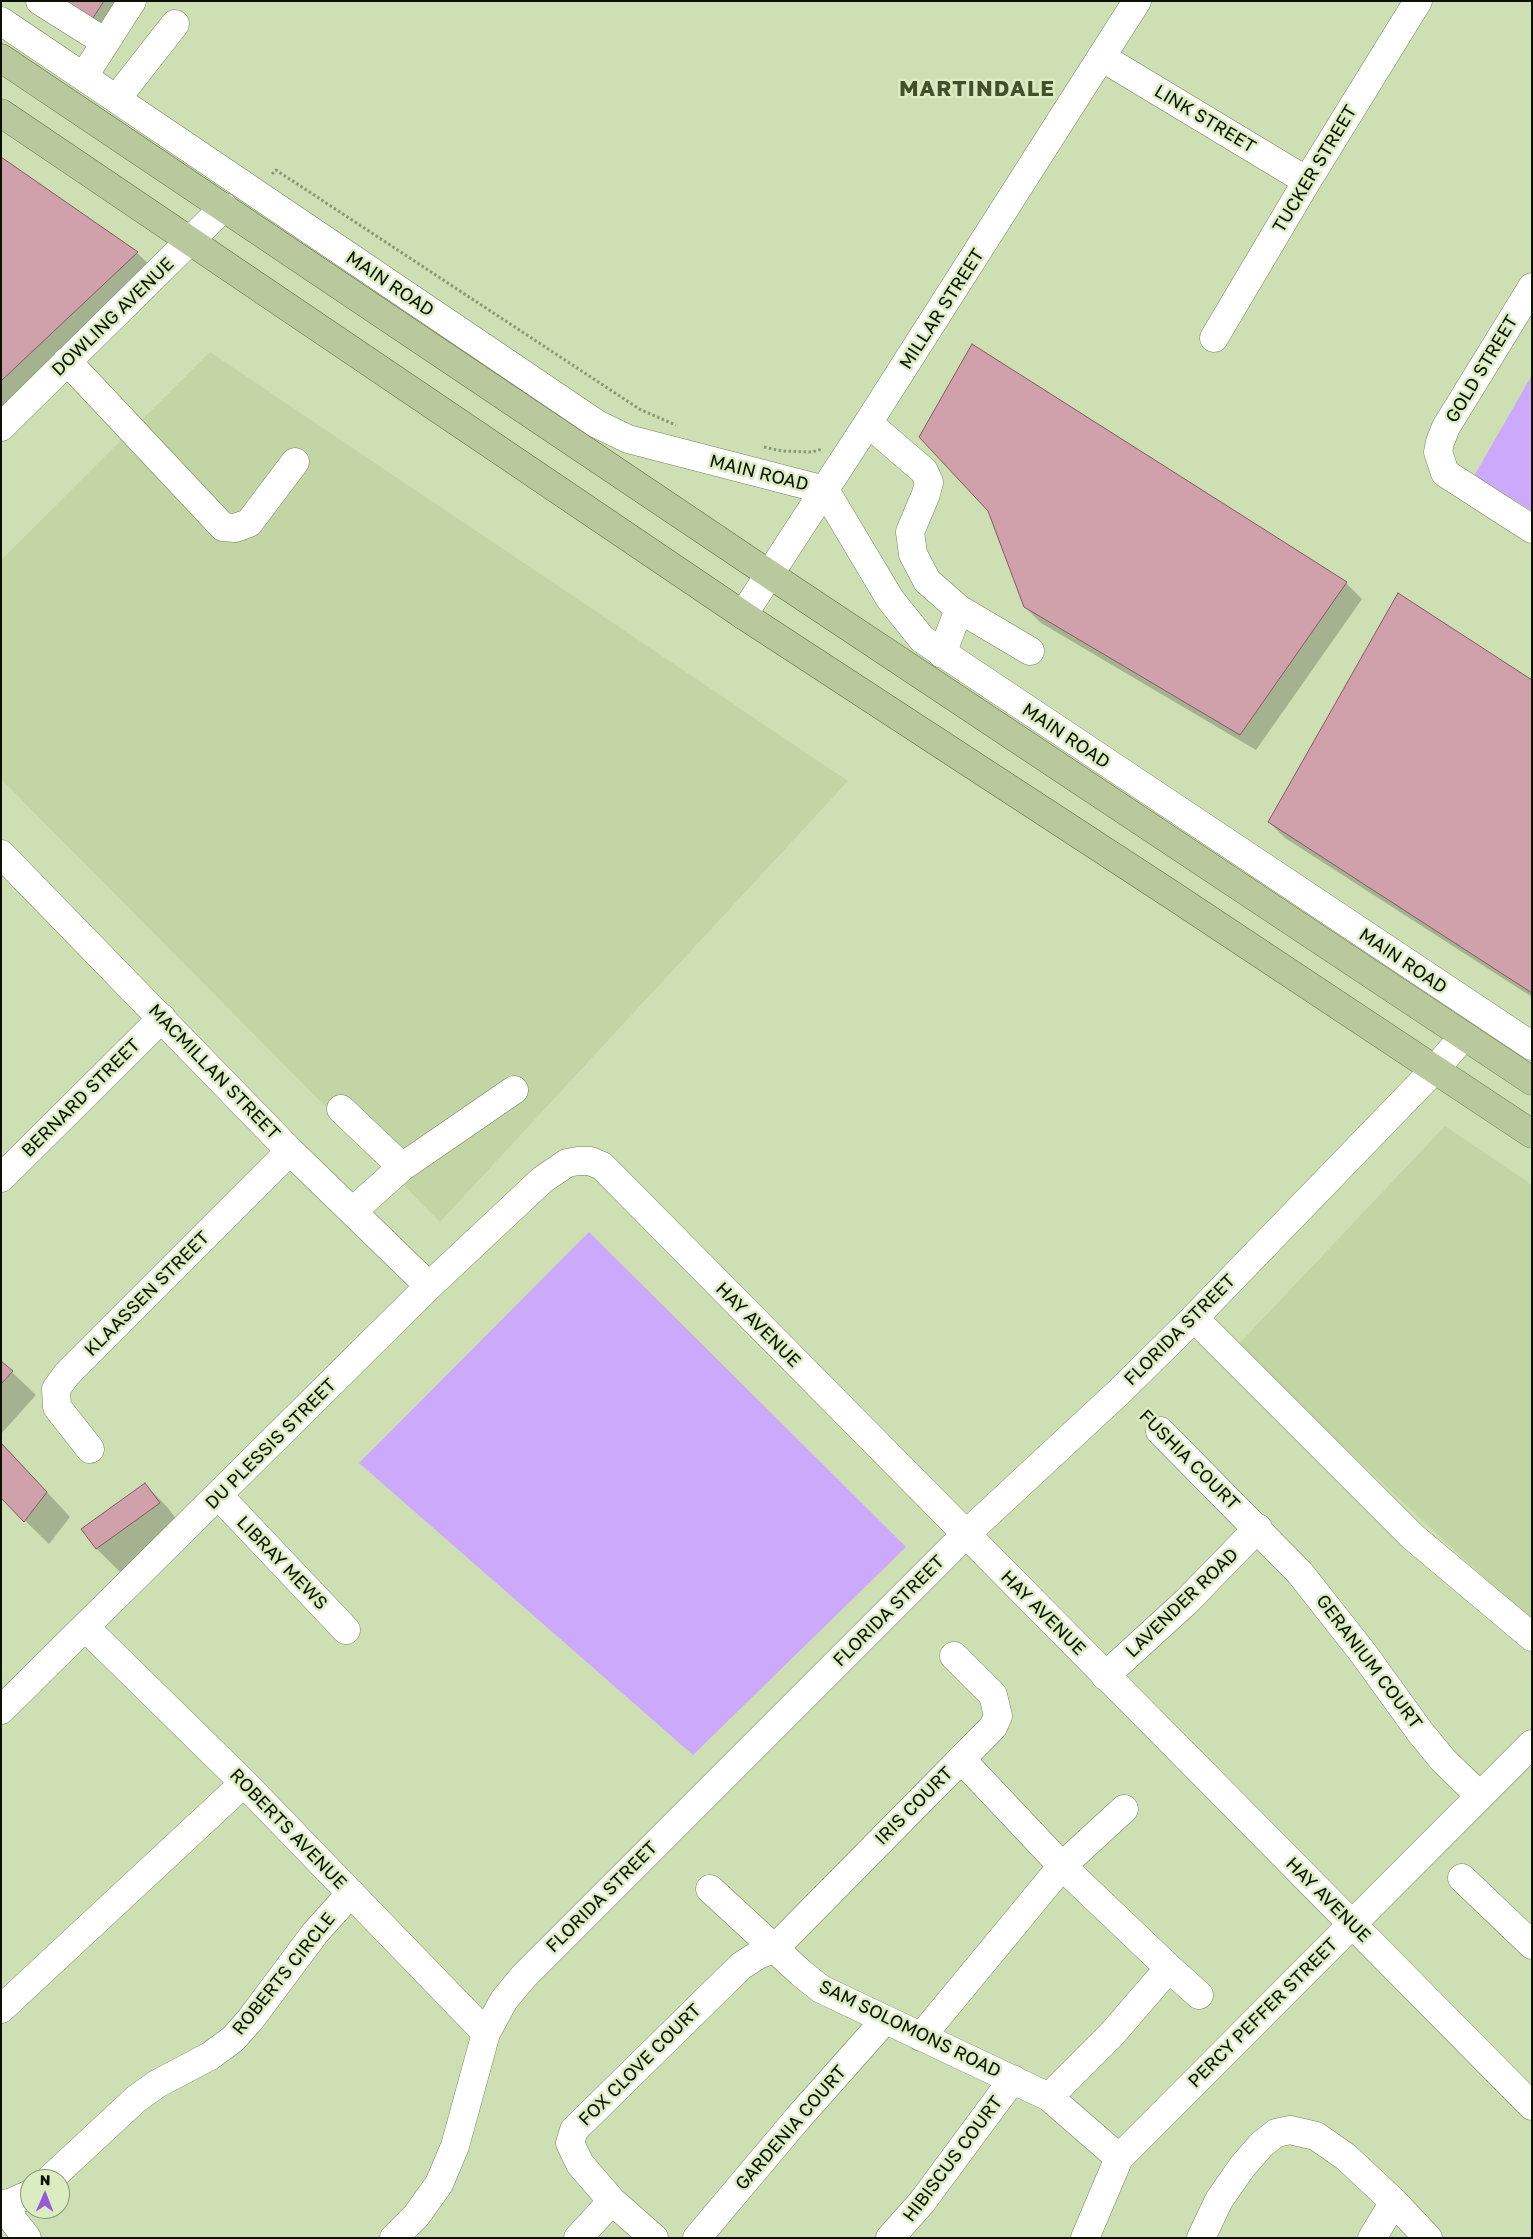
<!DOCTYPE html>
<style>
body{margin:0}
#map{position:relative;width:1533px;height:2239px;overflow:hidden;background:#cfdfb4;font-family:"Golos Text",sans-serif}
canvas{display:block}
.frame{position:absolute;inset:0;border:2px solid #0c1103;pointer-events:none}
.north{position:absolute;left:20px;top:2169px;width:50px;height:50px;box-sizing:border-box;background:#dcecc1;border:1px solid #899475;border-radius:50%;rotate:1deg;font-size:14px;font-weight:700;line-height:20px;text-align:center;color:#0c1103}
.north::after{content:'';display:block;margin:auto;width:18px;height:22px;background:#965bd3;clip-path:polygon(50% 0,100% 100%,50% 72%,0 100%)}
</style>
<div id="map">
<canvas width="1533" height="2239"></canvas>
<div class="frame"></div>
<div class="north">N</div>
</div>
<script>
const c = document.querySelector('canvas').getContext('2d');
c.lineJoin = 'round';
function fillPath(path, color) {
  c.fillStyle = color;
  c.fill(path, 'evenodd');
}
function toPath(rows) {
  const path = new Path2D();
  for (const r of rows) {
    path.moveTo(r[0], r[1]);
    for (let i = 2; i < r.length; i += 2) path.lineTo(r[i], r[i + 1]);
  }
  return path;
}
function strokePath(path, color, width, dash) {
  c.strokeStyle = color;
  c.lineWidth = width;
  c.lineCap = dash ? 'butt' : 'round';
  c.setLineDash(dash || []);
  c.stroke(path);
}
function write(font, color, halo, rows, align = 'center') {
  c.font = font + ' "Golos Text",sans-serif';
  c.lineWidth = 5;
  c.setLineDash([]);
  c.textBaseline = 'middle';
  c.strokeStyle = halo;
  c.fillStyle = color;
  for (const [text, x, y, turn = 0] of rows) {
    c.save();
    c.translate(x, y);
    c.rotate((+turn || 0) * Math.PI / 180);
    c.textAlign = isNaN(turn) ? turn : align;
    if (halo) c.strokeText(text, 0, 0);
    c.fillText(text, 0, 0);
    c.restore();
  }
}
const built = toPath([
 [210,352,848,781,440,1222,1,779,1,560],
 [1445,1126,1532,1185,1532,1622,1236,1347]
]);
const green = toPath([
 [1532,375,1532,511,1474,476],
 [589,1232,906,1547,693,1755,359,1463]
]);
const shadow = toPath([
 [36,1,131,1,101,45],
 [1,158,137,253,153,268,1,411],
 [972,346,1346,583,1362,599,1256,750,1041,623,1025,607],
 [1532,681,1532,997,1285,838,1269,822],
 [1,1362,36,1395,1,1434],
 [1,1442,70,1517,49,1544,1,1497],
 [145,1484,168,1508,182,1527,120,1572,97,1549]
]);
const building = toPath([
 [42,1,104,1,85,30,42,1],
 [1,157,138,252,1,381,1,157],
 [972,344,1347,582,1240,735,1024,607,988,511,919,437,972,344],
 [1398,593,1532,680,1532,993,1268,822,1398,593],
 [1,1361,13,1371,1,1384,1,1361],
 [1,1443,47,1492,24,1522,1,1498,1,1443],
 [145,1483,160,1503,96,1549,81,1529,145,1483]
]);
const path = toPath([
 [272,174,276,170,641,410,676,425],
 [764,447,782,451,812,452,822,449]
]);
const minor = toPath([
 [40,1,105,42],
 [1,21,597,424,628,439,825,490,890,599,922,639,1532,1046],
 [1103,58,1307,181],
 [84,76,132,1],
 [117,98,175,24],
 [1532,287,1446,427,1440,442,1438,452,1445,473,1532,529],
 [1214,338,1307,181,1418,1],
 [67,361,223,527,235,528,249,523,295,462],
 [868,423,924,471,929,482,926,494,910,532,913,554,927,581,959,609,1030,651],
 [1,427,224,207],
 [743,615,868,423,1137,1],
 [942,654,959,609],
 [1,854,290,1151,429,1286],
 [341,1109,402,1167],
 [1,1178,162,1018],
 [353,1211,402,1167,514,1090],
 [1194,1318,1413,1537,1532,1637],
 [1160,1431,1300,1573,1363,1653,1420,1732,1443,1760,1480,1796],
 [90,1449,57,1407,56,1389,67,1374,290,1151],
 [219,1496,346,1630],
 [86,1628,244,1783,486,2033],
 [1105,1676,1186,1602,1258,1528],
 [1,1710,429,1286,542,1180,567,1163,578,1161,590,1161,602,1166,613,1177,1532,2106],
 [961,1759,1062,1866,1169,1968,1199,1995],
 [1462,1878,1532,1945],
 [710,1889,801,1973,821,1989,1049,2097,1119,2158],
 [1,2009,244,1783],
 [921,2037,1062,1866,1124,1809],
 [1049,2097,1112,2034,1169,1968],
 [50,2179,136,2099,157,2084,210,2056,233,2039,250,2020,315,1933,351,1893],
 [1,2204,10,2203,30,2194],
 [1,2205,27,2238],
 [394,2238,416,2216,439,2184,455,2146,486,2033,504,2000,524,1976,965,1535,1120,1391,1194,1318,1435,1069,1464,1036],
 [578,2238,612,2201],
 [654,2238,612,2201,580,2164,570,2143,574,2130,741,1966,758,1955,774,1949,993,1727,998,1716,993,1695,954,1656],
 [697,2238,798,2118,885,2020],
 [890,2238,922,2202,1013,2079],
 [1085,2238,1119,2158,1532,1744],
 [1201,2238,1219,2200,1242,2167,1261,2145,1276,2133,1290,2130,1316,2136,1346,2157,1394,2202,1428,2238],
 [1372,2238,1394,2202]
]);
const major = toPath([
 [1,58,769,574,1532,1081],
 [1,113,743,615,1175,897,1532,1134]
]);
const streetNames = [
 ["LINK STREET",1205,119,31],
 ["TUCKER STREET",1315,169,-59],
 ["MAIN ROAD",390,284,34],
 ["MILLAR STREET",942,309,-57],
 ["DOWLING AVENUE",113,317,-44],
 ["GOLD STREET",1482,369,-59],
 ["MAIN ROAD",759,473,14],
 ["MAIN ROAD",1066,736,34],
 ["MAIN ROAD",1403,961,34],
 ["MACMILLAN STREET",214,1072,46],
 ["BERNARD STREET",81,1098,-45],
 ["KLAASSEN STREET",147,1294,-45],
 ["HAY AVENUE",758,1325,45],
 ["FLORIDA STREET",1180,1330,-45],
 ["DU PLESSIS STREET",271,1444,-45],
 ["FUSHIA COURT",1189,1460,45],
 ["LIBRAY MEWS",282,1563,46],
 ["LAVENDER ROAD",1182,1603,-44],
 ["FLORIDA STREET",889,1611,-45],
 ["HAY AVENUE",1043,1613,45],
 ["GERANIUM COURT",1369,1662,53],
 ["IRIS COURT",914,1806,-45],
 ["ROBERTS AVENUE",288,1829,46],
 ["FLORIDA STREET",602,1897,-45],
 ["HAY AVENUE",1328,1900,45],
 ["ROBERTS CIRCLE",284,1974,-51],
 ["PERCY PEFFER STREET",1263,2013,-45],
 ["SAM SOLOMONS ROAD",910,2029,26],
 ["FOX CLOVE COURT",640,2065,-45],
 ["GARDENIA COURT",791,2128,-49],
 ["HIBISCUS COURT",953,2159,-53]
];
const districtNames = [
 ["MARTINDALE",977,89]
];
fillPath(built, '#c3d5a4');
fillPath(green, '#cda9fb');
fillPath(shadow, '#0003');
fillPath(building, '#d1a1ab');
strokePath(building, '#845963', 1);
strokePath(minor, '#74825b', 29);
strokePath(major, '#5f713c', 29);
strokePath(path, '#8b9877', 3, [2.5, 2.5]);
strokePath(minor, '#fff', 28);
strokePath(major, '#bac89d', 28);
write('18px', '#0c1103', '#dcecc1', streetNames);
c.letterSpacing = '1px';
write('bold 22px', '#44502c', '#dcecc1', districtNames);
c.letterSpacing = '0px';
</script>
